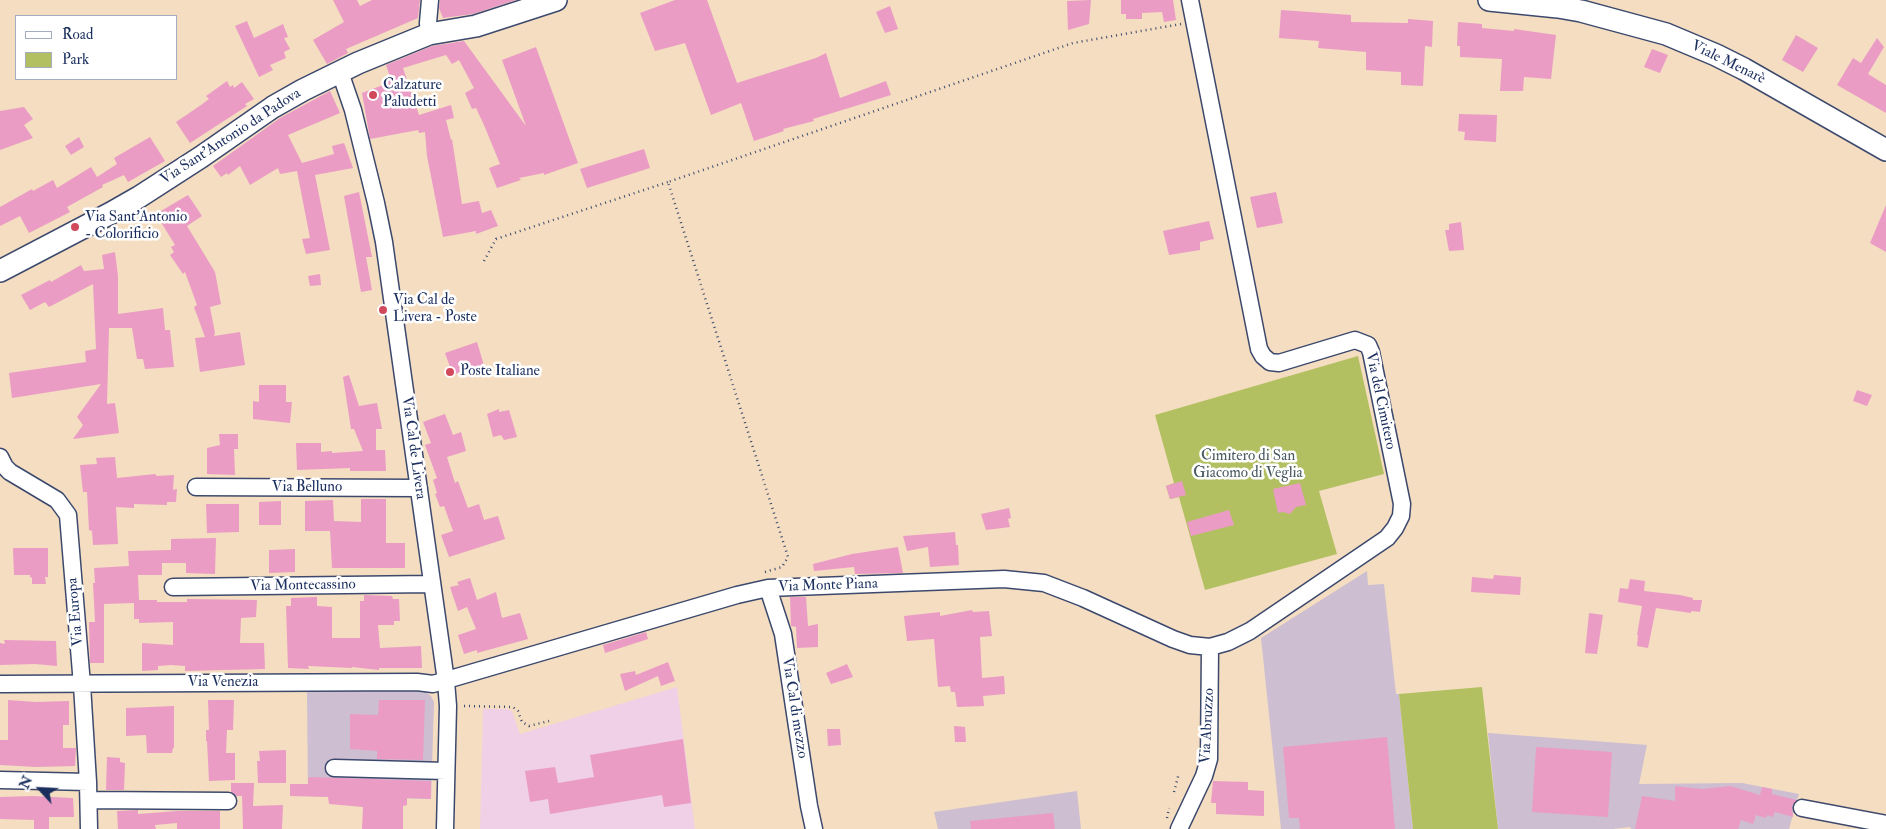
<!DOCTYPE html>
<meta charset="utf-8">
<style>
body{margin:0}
#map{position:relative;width:1886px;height:829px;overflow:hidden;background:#f4ddc0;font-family:"IM FELL Double Pica",serif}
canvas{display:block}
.legend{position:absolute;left:15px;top:15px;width:162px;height:65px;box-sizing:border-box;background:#fff;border:1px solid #a4acbf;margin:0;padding:6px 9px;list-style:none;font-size:15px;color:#1b2f5e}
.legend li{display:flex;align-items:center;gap:10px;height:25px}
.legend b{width:25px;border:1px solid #a4acbf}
.north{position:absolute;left:15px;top:764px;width:50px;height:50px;-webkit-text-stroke:4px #fff;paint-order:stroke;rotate:295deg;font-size:14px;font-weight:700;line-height:20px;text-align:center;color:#1b2f5e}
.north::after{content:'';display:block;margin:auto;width:18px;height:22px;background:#1b2f5e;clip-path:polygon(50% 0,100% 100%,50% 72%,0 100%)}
</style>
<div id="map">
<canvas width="1886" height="829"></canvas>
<ul class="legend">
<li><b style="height:6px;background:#fff"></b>Road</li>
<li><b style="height:14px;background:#b3c062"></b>Park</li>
</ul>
<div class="north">N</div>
</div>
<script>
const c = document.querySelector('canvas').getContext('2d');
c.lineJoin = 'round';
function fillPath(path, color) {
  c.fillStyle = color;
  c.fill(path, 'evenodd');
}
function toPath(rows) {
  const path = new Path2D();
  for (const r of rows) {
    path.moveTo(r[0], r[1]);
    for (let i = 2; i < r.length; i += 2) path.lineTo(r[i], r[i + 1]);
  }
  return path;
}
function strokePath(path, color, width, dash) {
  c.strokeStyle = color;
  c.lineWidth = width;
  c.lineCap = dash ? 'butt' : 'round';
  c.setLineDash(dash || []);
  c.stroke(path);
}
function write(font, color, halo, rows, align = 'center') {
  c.font = font + ' "IM FELL Double Pica",serif';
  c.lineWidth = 5;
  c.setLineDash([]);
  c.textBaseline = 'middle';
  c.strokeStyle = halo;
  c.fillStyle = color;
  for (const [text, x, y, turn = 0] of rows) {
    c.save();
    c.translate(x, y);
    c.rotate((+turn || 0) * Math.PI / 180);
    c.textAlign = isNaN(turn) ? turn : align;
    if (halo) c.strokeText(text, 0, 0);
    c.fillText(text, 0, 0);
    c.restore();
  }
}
const built = toPath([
 [677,687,695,829,480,829,483,709,507,709,512,711,520,734]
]);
const industrial = toPath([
 [1367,571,1368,585,1384,584,1396,694,1399,694,1413,829,1281,829,1261,638],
 [307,688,415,688,425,691,431,696,434,702,431,799,308,796],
 [1488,733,1647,745,1639,784,1742,783,1799,794,1797,800,1789,829,1631,829,1630,827,1613,829,1498,829],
 [1077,791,1081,829,938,829,934,812]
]);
const green = toPath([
 [1358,356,1384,474,1319,491,1337,554,1205,590,1179,497,1170,499,1166,486,1174,483,1155,415],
 [1482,687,1498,829,1413,829,1399,694]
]);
const building = toPath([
 [333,0,357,0,360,6,372,0,420,0,418,18,346,49,348,53,327,64,313,40,344,22],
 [440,0,516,0,473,14,443,18,439,8],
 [675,0,707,0,737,83,816,58,826,53,840,98,886,81,891,95,813,119,814,121,783,129,784,131,754,141,741,103,711,115,685,43,655,51,640,13],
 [1091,0,1089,24,1068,30,1067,1],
 [1121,0,1173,0,1176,20,1164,22,1162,12,1142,13,1142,19,1126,19,1126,14,1121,14],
 [890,6,898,29,885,33,876,12],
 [1281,10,1351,15,1351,22,1408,23,1408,19,1433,21,1432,47,1425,46,1423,86,1401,85,1401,72,1366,70,1366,52,1318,48,1319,41,1279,38],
 [247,21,254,38,283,24,288,37,284,38,290,49,284,52,286,58,270,65,273,70,259,77,235,26],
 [1458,22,1482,24,1482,28,1514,31,1514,29,1556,35,1551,79,1524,77,1523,91,1500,91,1502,59,1460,57,1460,46,1457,46],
 [1796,35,1818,48,1803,72,1782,60],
 [1877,38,1884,47,1868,74,1886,85,1886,113,1837,85,1853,58,1861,63],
 [464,41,526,126,502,60,536,47,578,163,544,175,544,173,519,178,521,180,497,188,489,168,500,164,484,125,476,108,472,109,465,93,474,88,459,60,452,64,446,55,403,68,419,115,451,105,454,118,446,120,451,140,452,139,462,204,479,201,482,213,491,210,498,226,476,234,476,231,443,237,427,156,425,132,419,133,418,130,370,139,362,93,388,83,386,78,390,77,386,65,432,46],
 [1652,49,1668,55,1660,73,1644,67],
 [227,81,230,87,233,85,234,88,242,82,254,99,245,104,247,106,190,143,176,122,201,105,209,99,206,96],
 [330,91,340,113,288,135,302,163,334,154,332,146,344,143,353,168,315,175,330,250,306,254,302,239,310,238,297,171,280,174,278,168,250,185,240,166,228,175,227,173,221,177,213,166,280,118],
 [24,107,33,119,24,125,33,138,0,150,0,111],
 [1459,114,1497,115,1496,142,1464,140,1465,132,1458,131],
 [79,137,84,147,71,155,65,146],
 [150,137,165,161,128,182,124,175,102,185,103,187,67,207,70,212,29,233,20,216,0,226,0,207,32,189,33,191,53,180,57,188,91,167,97,177,117,164,114,158],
 [644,149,650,168,587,188,580,169],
 [359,192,372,257,366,257,372,290,361,292,344,196],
 [1276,192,1283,223,1257,228,1250,197],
 [188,195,202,216,187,226,215,272,221,304,210,307,215,333,214,336,240,332,245,365,200,372,195,338,205,337,194,307,197,305,185,272,183,274,170,255,174,252,171,247,175,245,156,214],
 [1886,205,1886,252,1870,243],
 [1209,221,1214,239,1200,242,1200,250,1169,255,1163,231],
 [1461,222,1464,250,1449,251,1445,230,1449,230,1449,224],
 [115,252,118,276,118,314,163,308,165,330,170,330,174,367,145,369,143,359,137,359,132,328,109,328,107,404,115,403,119,433,73,439,83,425,77,417,101,384,12,398,9,373,86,362,85,351,96,349,93,284,49,307,45,302,30,310,21,295,50,280,51,282,81,265,84,271,104,269,102,255],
 [320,274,321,285,310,286,308,276],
 [477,342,486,372,470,378,467,369,453,375,445,353],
 [349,375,359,406,377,403,382,429,376,429,376,450,385,450,386,471,350,471,350,468,297,470,296,443,321,443,321,452,332,451,332,453,363,451,354,429,351,429,343,377],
 [259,385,286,385,286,402,292,402,290,423,253,419,253,401,259,402],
 [1857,390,1872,395,1867,406,1853,401],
 [499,409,499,412,509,410,517,437,504,440,501,435,493,437,487,414],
 [445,414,453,435,461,432,466,451,447,457,455,483,458,481,468,508,479,504,484,520,498,516,505,539,449,557,441,535,453,531,444,506,440,507,435,494,437,493,433,480,437,478,425,445,431,443,423,422],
 [219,434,238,434,238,449,234,449,235,475,207,474,207,448,220,445],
 [115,457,117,478,155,474,157,476,174,475,173,490,177,489,176,502,167,502,167,505,134,504,134,508,116,507,118,544,93,545,92,531,89,530,87,492,83,492,80,465,97,464,96,458],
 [1182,481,1186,495,1170,499,1166,486],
 [1300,483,1306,505,1296,507,1290,514,1283,512,1278,513,1273,489],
 [361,499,386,499,386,543,405,543,405,568,332,568,330,531,305,531,305,501,333,500,334,521,361,522],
 [281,501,281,525,259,525,259,502],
 [206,504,239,504,239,532,207,533],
 [1009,508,1011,518,1008,519,1010,527,986,530,981,514],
 [1229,510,1234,525,1191,536,1187,522],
 [955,532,956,545,958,545,959,565,930,567,928,547,907,551,903,536],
 [216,538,215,574,186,573,186,563,162,563,162,575,138,575,139,600,157,600,157,602,187,602,187,599,257,600,256,617,241,618,240,643,264,643,265,669,185,671,185,666,171,665,158,666,158,670,142,671,142,643,173,645,173,622,139,623,139,619,134,619,134,603,104,604,104,663,90,663,89,622,95,622,93,583,95,583,94,568,129,566,128,551,171,550,171,539],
 [898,547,903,573,855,574,854,567,814,571,813,564,852,554],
 [13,548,48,548,48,577,45,577,46,584,32,584,32,577,30,578,30,575,14,575],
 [295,549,295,572,269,573,269,550],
 [1494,575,1521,577,1520,595,1471,592,1472,577,1493,579],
 [470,578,477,600,496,592,502,618,520,613,528,639,477,653,477,650,464,654,458,635,476,629,467,607,458,611,450,587,459,585,457,582],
 [1630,579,1645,581,1644,591,1680,595,1693,598,1693,600,1702,600,1700,612,1691,611,1691,613,1656,608,1648,648,1637,646,1638,635,1637,635,1642,606,1618,602,1620,588,1628,589],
 [364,595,392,596,393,599,399,599,400,621,394,621,394,625,378,625,380,648,421,646,422,668,379,668,379,670,352,667,352,668,308,666,309,669,288,668,286,606,291,606,291,598,317,597,317,606,332,607,332,638,360,638,360,601,364,601],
 [790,597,806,597,808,626,818,624,818,647,797,648,796,627,791,626],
 [972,610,973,612,989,611,992,636,980,637,982,678,1004,676,1005,694,983,696,984,706,957,707,955,692,951,692,950,686,938,687,934,639,907,641,904,616,940,612,940,616],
 [1589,613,1603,615,1597,654,1585,653],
 [646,632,648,639,605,653,603,645],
 [4,640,56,641,57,666,35,664,0,665,0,643,5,644],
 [668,662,675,681,661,686,658,676,625,691,620,674,635,671,636,675],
 [847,664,853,677,831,684,826,673],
 [8,700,36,702,69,701,69,725,63,725,63,748,76,748,75,766,36,767,0,765,0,740,8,740],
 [208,700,234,700,233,730,227,730,226,753,235,753,235,780,209,781,207,741,206,741,206,730,209,730],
 [379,700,425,700,423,760,377,759,377,751,350,749,350,714,378,715],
 [174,706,174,748,173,748,172,753,147,753,146,735,126,736,126,708],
 [954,726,965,727,966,742,955,742],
 [827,729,840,729,841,745,828,746],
 [1387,737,1395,829,1300,829,1299,818,1289,818,1283,747],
 [683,739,691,803,664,807,662,795,550,814,548,799,530,802,525,771,555,767,558,783,594,777,590,755],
 [1536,747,1612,752,1608,817,1532,812],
 [286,750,286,783,258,783,257,761,260,761,259,751],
 [107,757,120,758,120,762,125,763,124,790,106,790],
 [311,777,431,781,431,799,407,798,407,805,403,806,403,829,362,829,363,807,329,804,328,797,290,796,290,784,308,784,308,778],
 [1213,781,1248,782,1248,790,1264,791,1264,816,1216,814,1216,803,1211,803],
 [231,783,254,783,253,806,283,805,282,829,243,829,242,796,236,796,231,792],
 [1675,786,1702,789,1730,786,1760,795,1762,787,1772,789,1772,794,1797,800,1792,806,1793,817,1775,812,1773,817,1767,815,1766,818,1756,815,1753,824,1741,820,1738,829,1635,829,1642,796,1675,801],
 [33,796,73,798,74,817,49,817,49,829,34,829,34,820,0,819,0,797],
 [138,810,138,814,177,811,220,811,220,829,177,829,177,823,155,825,156,829,118,829,117,811],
 [1053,813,1055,829,971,829,970,821]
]);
const path = toPath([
 [484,261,496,239,668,182],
 [765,572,782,567,788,557,668,182,1073,43,1181,24],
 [464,706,513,707,518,711,522,722,529,726,549,721],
 [1174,792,1179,773],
 [1167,818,1169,808]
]);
const minor = toPath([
 [429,34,428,23,430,0],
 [340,72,353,110,376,203,384,242,446,681,448,706,445,829],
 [0,457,5,467,10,472,57,500,68,515,82,685,88,782,89,829],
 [196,487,419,488],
 [173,587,432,584],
 [768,588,783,634,809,806,814,829],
 [0,684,417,682,433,684,737,595,768,588,1004,579,1044,583,1083,598,1173,639,1190,645,1210,647,1228,642,1250,631,1387,538,1395,528,1401,516,1402,504,1371,352,1368,345,1355,340,1279,363,1270,362,1263,356,1259,349,1190,0],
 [334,768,446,771],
 [0,780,88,782],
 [89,800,228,801],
 [1802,808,1886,824],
 [1179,829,1204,776,1209,759,1210,647]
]);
const major = toPath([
 [1489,0,1558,7,1581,11,1666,34,1716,55,1744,69,1886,150],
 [0,271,111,213,139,197,201,157,273,107,303,90,358,63,429,34,476,26,556,0]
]);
const markers = [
 [373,95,5,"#d1495b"],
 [75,227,5,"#d1495b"],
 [383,310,5,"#d1495b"],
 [450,372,5,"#d1495b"]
];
const streetNames = [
 ["Viale Menarè",1728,63,26],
 ["Via Sant'Antonio da Padova",231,137,-33],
 ["Via del Cimitero",1380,401,78],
 ["Via Cal de Livera",413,448,82],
 ["Via Belluno",307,488],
 ["Via Montecassino",303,586,-1],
 ["Via Monte Piana",828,586,-2],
 ["Via Europa",76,612,-95],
 ["Via Venezia",223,683],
 ["Via Cal di mezzo",794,708,81],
 ["Via Abruzzo",1208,726,-87]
];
const poiNames = [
 ["Calzature",383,86],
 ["Paludetti",383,103],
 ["Via Sant'Antonio",85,218],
 ["- Colorificio",85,235],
 ["Via Cal de",393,301],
 ["Livera - Poste",393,318],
 ["Poste Italiane",460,372]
];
const parkNames = [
 ["Cimitero di San",1248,457],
 ["Giacomo di Veglia",1248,474]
];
fillPath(built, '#efd0e6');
fillPath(industrial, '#cdbed2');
fillPath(green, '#b3c062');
fillPath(building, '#ea9cc5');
strokePath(minor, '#3c496d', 19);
strokePath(major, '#3c496d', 24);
strokePath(path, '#3c496d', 2.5, [1, 4]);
strokePath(minor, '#fff', 16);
strokePath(major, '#fff', 21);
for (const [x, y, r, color] of markers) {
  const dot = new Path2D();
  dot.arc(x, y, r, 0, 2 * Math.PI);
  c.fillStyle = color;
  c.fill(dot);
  strokePath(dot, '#fff', 2);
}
write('15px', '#1b2f5e', '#fff', streetNames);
write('15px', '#1b2f5e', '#fff', poiNames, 'left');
write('15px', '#495a5f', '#fff', parkNames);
</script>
